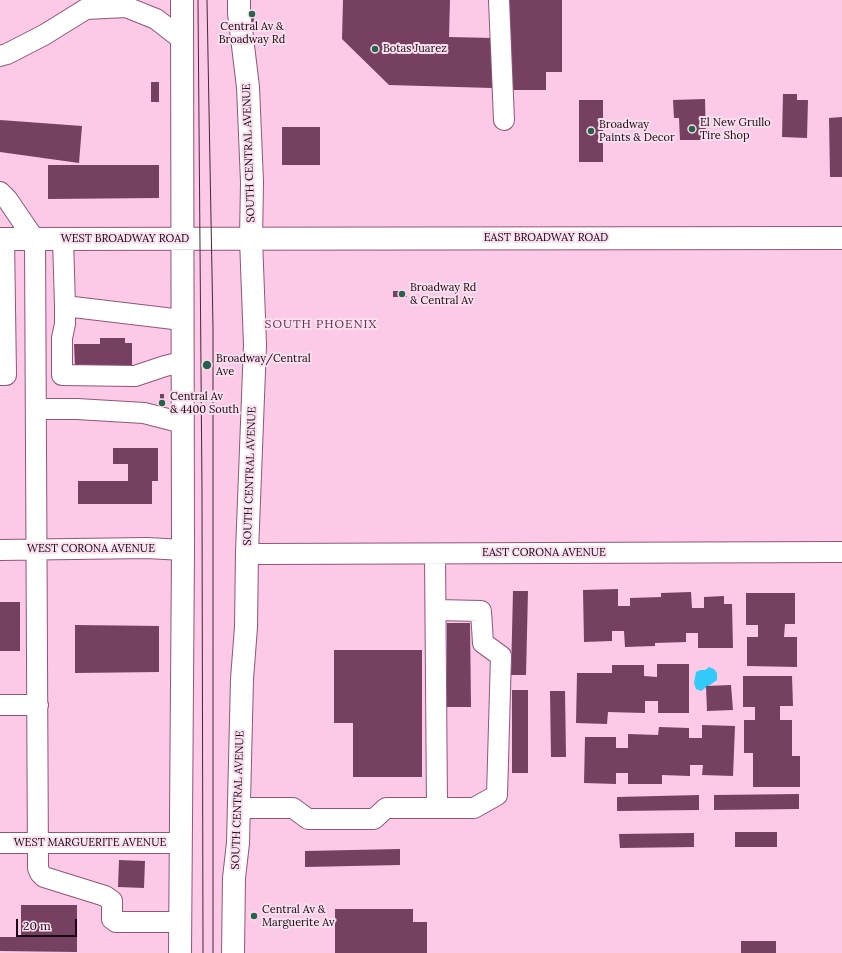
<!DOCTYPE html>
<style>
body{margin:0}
#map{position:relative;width:842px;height:953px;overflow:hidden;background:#fcc9e6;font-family:Lora,serif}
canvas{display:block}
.scale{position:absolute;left:16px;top:919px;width:61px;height:18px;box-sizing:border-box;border:2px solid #190511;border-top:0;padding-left:5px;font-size:12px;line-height:14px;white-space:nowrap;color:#190511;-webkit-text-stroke:3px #f9dfed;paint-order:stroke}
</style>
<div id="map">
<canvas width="842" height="953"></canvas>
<div class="scale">20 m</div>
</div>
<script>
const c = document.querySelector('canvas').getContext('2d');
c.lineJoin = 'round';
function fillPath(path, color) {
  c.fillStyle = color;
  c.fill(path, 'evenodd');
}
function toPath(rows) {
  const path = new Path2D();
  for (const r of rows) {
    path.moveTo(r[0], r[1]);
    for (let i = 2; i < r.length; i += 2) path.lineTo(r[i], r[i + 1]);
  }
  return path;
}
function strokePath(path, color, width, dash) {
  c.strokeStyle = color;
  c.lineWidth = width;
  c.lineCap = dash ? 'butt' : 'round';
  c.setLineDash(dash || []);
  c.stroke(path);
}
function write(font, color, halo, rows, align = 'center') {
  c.font = font + ' Lora,serif';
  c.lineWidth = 4;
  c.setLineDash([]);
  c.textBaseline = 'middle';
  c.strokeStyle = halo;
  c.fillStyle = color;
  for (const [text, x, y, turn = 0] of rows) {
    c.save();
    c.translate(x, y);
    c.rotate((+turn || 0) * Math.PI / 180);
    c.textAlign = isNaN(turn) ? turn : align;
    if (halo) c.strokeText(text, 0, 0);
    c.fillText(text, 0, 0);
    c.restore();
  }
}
const water = toPath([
 [709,667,714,669,717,673,717,680,701,691,696,689,694,683,696,672,700,670,705,670]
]);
const building = toPath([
 [343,0,450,0,449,37,493,38,492,88,389,85,342,39],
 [509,0,562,0,562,72,546,72,546,90,510,90],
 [250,12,254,12,254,23,250,23],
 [151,82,159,82,159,102,151,102],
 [783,94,797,94,797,100,808,100,807,138,782,137],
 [705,99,706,140,680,140,679,118,674,118,673,100],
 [579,100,603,100,603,162,579,162],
 [842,117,842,177,830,177,829,118],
 [0,120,82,126,79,163,0,152],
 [282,127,320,127,320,165,282,165],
 [48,165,159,165,159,198,48,199],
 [393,291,402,291,407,297,393,297],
 [100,338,125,338,125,343,132,343,132,367,75,367,74,344,100,344],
 [160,394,164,394,164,405,160,405],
 [113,448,158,448,158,481,152,481,152,504,78,504,78,481,128,481,128,464,113,464],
 [618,589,618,606,630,606,630,598,661,597,661,593,691,592,692,608,704,608,704,597,724,596,724,604,732,604,733,648,698,648,698,633,686,633,686,642,655,643,655,646,625,647,624,631,612,631,612,641,584,642,583,590],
 [513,591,528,591,526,675,511,675],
 [746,593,795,593,795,624,785,624,784,637,797,637,797,667,747,666,747,637,758,637,758,625,746,625],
 [0,602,20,602,20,651,0,651],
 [447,623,470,623,471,707,447,707],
 [75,625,159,626,159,672,75,673],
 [334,650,422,650,422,777,353,777,353,723,334,723],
 [657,664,689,664,689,713,658,713,658,701,645,701,645,713,608,712,607,724,576,723,577,673,612,673,612,665,644,665,644,676,657,677],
 [743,676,792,676,793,706,780,706,780,720,792,720,792,756,800,756,800,787,753,787,753,753,744,753,744,720,755,720,755,707,743,707],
 [731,685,733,710,707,711,706,686],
 [512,690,528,690,528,773,512,773],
 [550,691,565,691,566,757,551,757],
 [702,725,735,726,733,776,702,775,703,765,690,765,690,776,662,775,662,784,628,784,628,773,616,773,616,784,584,783,585,737,616,737,616,748,628,748,628,734,658,735,659,727,689,728,689,738,702,738],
 [799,794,799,809,714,810,714,795],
 [699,795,699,810,617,811,617,797],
 [735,832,777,832,777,847,735,847],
 [694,833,694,847,620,848,619,834],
 [400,849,400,865,305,867,305,851],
 [119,860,145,861,144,888,118,887],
 [21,905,77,905,77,952,0,951,0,937,21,937],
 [335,909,413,909,413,922,427,922,427,953,335,953],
 [741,941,776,941,776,953,741,953]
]);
const minor = toPath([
 [499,0,504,120],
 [0,56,7,54,44,35,86,9,126,7,156,19,183,40],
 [0,192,7,199,35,240,38,868,40,873,44,877,105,896,112,901,112,919,116,922,180,922],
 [63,239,65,306,182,320],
 [65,306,65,324,62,338,62,375,135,376,165,366,182,362],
 [0,375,6,375,4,239],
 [36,409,77,409,144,413,183,423],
 [0,550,147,548,183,550],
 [247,552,259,554,842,552],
 [435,554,437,808],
 [0,705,38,705],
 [238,808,293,808,308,819,374,819,386,808,474,808,497,795,501,656,483,643,481,611,436,610],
 [0,843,181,843]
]);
const major = toPath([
 [0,239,842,238],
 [180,953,183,550,182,0],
 [233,953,234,878,238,843,242,679,246,627,247,552,255,345,251,239,252,182,248,87,239,13,239,0]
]);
const tram = toPath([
 [198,0,202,492,203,953],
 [207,0,213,328,213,953]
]);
const markers = [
 [252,14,4,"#29624a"],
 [375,49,4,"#29624a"],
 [692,129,4,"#29624a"],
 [591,131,4,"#29624a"],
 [402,294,4,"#29624a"],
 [207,365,5,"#29624a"],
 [162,403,4,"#29624a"],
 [254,916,4,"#29624a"]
];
const poiNames = [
 ["Central Av &",252,27,"center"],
 ["Broadway Rd",252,40,"center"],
 ["Botas Juarez",383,49],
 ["El New Grullo",700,123],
 ["Tire Shop",700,136],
 ["Broadway",599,125],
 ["Paints & Decor",599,138],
 ["Broadway Rd",410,288],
 ["& Central Av",410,301],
 ["Broadway/Central",216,359],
 ["Ave",216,372],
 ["Central Av",170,397],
 ["& 4400 South",170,410],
 ["Central Av &",262,910],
 ["Marguerite Av",262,923]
];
const streetNames = [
 ["SOUTH CENTRAL AVENUE",249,153,-92],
 ["EAST BROADWAY ROAD",546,238],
 ["WEST BROADWAY ROAD",125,239],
 ["SOUTH CENTRAL AVENUE",250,476,-88],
 ["WEST CORONA AVENUE",91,549],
 ["EAST CORONA AVENUE",544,553],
 ["SOUTH CENTRAL AVENUE",238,800,-88],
 ["WEST MARGUERITE AVENUE",90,843]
];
const neighbourhoodNames = [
 ["SOUTH PHOENIX",321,325]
];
fillPath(water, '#32caf8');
fillPath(building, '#764061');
strokePath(minor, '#8e5778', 22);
strokePath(major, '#8e5778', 24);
strokePath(minor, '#fff', 20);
strokePath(major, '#fff', 22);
strokePath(tram, '#442a39', 1);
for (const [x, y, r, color] of markers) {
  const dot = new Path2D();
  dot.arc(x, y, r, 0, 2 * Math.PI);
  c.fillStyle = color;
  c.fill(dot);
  strokePath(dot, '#f9dfed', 1.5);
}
write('11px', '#190511', '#f9dfed', poiNames, 'left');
write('11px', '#190511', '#f9dfed', streetNames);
c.letterSpacing = '1px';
write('12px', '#643050', '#f9dfed', neighbourhoodNames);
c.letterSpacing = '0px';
</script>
